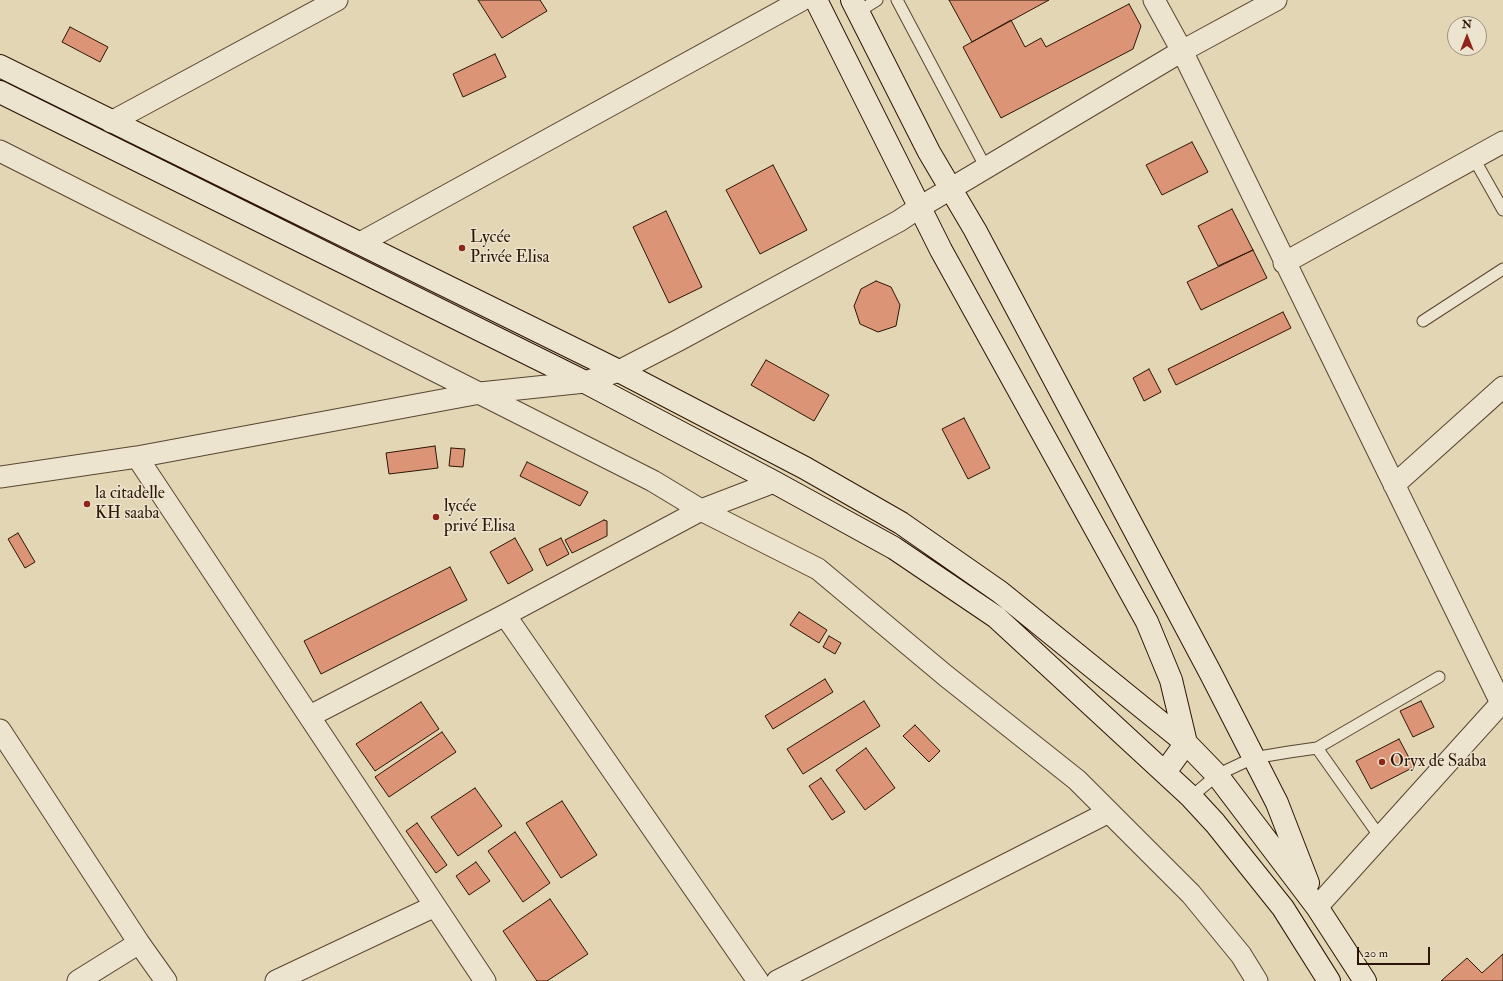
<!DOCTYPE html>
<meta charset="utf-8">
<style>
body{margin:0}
#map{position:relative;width:1503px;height:981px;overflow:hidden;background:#e2d6b4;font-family:"IM FELL Double Pica",serif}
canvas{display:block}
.north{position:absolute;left:1447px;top:16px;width:40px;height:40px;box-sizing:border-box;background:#ece4ce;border:1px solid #a0917e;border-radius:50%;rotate:0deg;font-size:11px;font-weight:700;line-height:16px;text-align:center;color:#2d1505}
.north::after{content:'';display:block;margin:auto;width:14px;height:18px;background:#8f2418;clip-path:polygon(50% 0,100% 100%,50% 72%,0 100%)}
.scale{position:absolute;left:1357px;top:947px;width:73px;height:18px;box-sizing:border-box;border:2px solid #2d1505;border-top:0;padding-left:5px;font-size:12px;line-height:14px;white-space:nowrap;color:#2d1505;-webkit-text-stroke:3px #ece4ce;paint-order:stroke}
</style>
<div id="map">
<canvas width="1503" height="981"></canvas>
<div class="north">N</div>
<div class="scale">20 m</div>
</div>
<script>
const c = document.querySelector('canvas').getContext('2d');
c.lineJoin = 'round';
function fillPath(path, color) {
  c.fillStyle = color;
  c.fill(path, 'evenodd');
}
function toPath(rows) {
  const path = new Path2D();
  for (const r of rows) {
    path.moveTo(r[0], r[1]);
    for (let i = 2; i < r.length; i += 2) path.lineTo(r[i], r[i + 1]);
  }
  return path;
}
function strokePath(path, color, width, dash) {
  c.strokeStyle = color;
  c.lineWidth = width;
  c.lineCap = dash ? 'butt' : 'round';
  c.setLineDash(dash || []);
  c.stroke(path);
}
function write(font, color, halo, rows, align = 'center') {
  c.font = font + ' "IM FELL Double Pica",serif';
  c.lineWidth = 3;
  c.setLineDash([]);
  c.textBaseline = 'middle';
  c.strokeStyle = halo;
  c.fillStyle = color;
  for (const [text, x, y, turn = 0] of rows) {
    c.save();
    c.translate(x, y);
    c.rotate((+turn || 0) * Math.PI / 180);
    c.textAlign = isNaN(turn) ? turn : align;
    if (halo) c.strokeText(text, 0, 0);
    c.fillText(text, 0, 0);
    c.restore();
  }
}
const building = toPath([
 [478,0,540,0,547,11,502,38,478,0],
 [949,0,1049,0,972,42,949,0],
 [1129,4,1141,26,1133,49,1001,118,963,47,1011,20,1025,47,1041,38,1046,47,1129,4],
 [70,27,108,47,100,62,62,42,70,27],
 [495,54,506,77,463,97,453,74,495,54],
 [1192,142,1208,172,1162,195,1146,165,1192,142],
 [773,165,807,230,760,254,726,190,773,165],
 [1232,209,1253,250,1218,266,1198,226,1232,209],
 [666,211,702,287,669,303,633,227,666,211],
 [1253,250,1267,278,1201,310,1187,282,1253,250],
 [876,281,891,287,900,305,896,326,878,332,860,324,854,306,861,289,876,281],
 [1283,312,1291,328,1176,385,1168,369,1283,312],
 [766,360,829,395,814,421,751,385,766,360],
 [1149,369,1161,392,1144,401,1133,378,1149,369],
 [964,418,990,468,968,479,942,429,964,418],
 [435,446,438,468,389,474,386,453,435,446],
 [451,448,465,449,463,467,449,466,451,448],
 [527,462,588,492,580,506,520,476,527,462],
 [604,520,607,521,607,536,572,553,565,540,604,520],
 [18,533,35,562,25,568,8,539,18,533],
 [515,538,533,570,508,584,490,552,515,538],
 [561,538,569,554,547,566,539,549,561,538],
 [450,567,467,600,321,674,304,641,450,567],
 [799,612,827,630,819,643,790,625,799,612],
 [829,636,841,643,835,654,823,647,829,636],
 [825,679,833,692,773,729,765,716,825,679],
 [864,701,880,726,803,774,787,749,864,701],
 [1421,701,1434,727,1413,737,1400,711,1421,701],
 [421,702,439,729,375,771,356,744,421,702],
 [915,725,940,751,929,762,903,736,915,725],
 [442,732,456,752,389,797,375,777,442,732],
 [1399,739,1414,767,1371,789,1356,761,1399,739],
 [866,748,895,788,865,810,836,770,866,748],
 [821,778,845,812,832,820,809,786,821,778],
 [475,788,502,826,458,856,431,817,475,788],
 [562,801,597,855,561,878,526,823,562,801],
 [417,823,447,865,436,873,406,831,417,823],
 [515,832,550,883,523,902,488,851,515,832],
 [476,862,490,881,469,895,456,876,476,862],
 [550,899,588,954,547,981,537,981,503,931,550,899],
 [1503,954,1503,981,1441,981,1467,958,1482,973,1503,954]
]);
const lane = toPath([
 [897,0,986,168],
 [858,12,877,0],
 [1473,157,1503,210],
 [1423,321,1503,269],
 [1317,748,1380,837],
 [1191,797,1217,775,1253,758,1289,752,1317,748,1439,677]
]);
const street = toPath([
 [1154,0,1182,51,1503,707],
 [111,122,337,0],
 [0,151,653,481,701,510,818,569,946,676,1077,780,1191,894,1241,955,1257,981],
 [360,243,802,0],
 [1284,263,1503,142],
 [137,457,485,981],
 [0,477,137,457,480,393,585,382,619,371,679,340,899,221,920,207,1182,51,1276,0],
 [1394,485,1503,387],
 [505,615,758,981],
 [310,716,505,615,701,510,774,482],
 [0,730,139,943,166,981],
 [1317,907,1503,701],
 [78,981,139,943],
 [276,981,435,906],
 [777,981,1109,812]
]);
const secondary = toPath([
 [816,0,941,250,1147,622,1171,680,1186,743,1165,772],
 [852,0,929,152,975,230,1211,674,1277,803,1308,883],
 [0,66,619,371,805,468,901,523,1000,592,1186,743,1217,775,1317,907,1365,981],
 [0,92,585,382,774,482,894,548,996,617,1191,797,1215,823,1283,908,1329,981]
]);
const markers = [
 [462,248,4,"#8f2418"],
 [87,504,4,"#8f2418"],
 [436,517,4,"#8f2418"],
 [1382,762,4,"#8f2418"]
];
const poiNames = [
 ["Lycée",470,238],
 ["Privée Elisa",470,258],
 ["la citadelle",95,494],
 ["KH saaba",95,514],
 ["lycée",444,507],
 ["privé Elisa",444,527],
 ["Oryx de Saaba",1390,762]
];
fillPath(building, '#db9576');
strokePath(building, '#2d1505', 1);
strokePath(lane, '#5a4531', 13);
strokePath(street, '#5a4531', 23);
strokePath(secondary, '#2d1505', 24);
strokePath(lane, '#ece4ce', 11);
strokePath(street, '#ece4ce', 21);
strokePath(secondary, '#ece4ce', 22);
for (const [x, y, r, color] of markers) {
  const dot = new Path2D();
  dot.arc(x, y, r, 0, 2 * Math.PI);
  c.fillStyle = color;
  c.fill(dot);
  strokePath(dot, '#ece4ce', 1.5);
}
write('17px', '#2d1505', '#ece4ce', poiNames, 'left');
</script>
